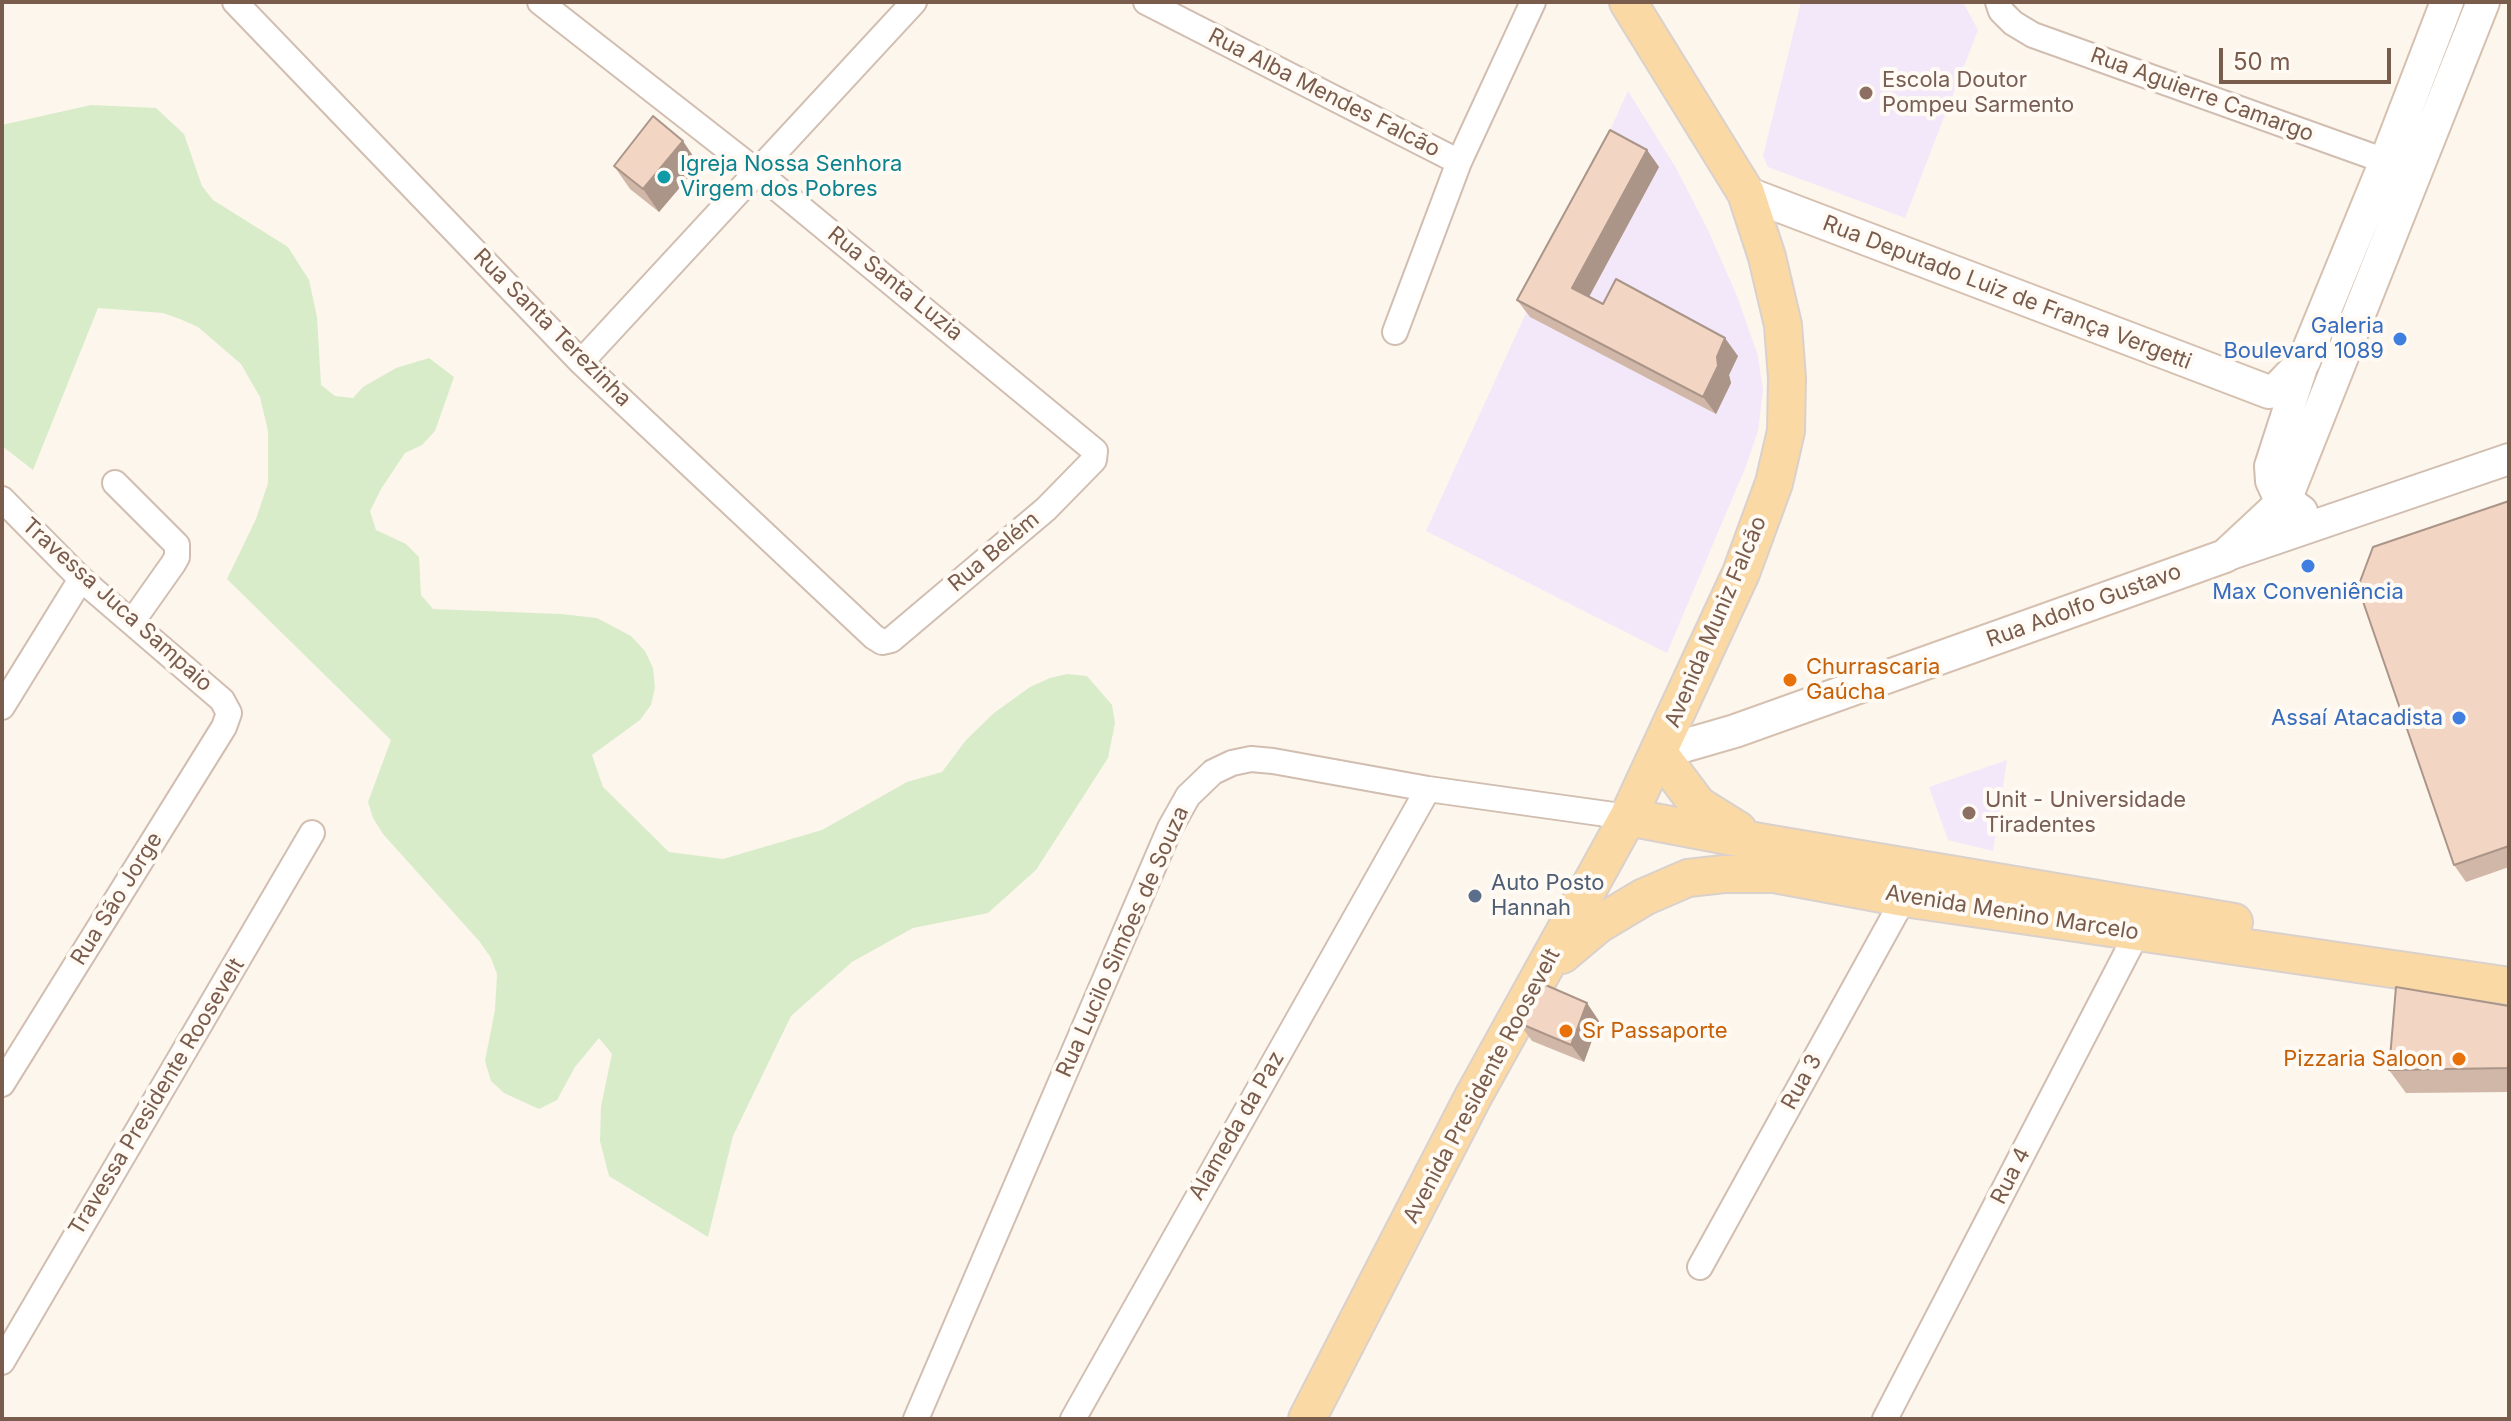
<!DOCTYPE html>
<meta charset="utf-8">
<style>
body{margin:0}
#map{position:relative;width:2511px;height:1421px;overflow:hidden;background:#fdf6ec;font-family:Inter,sans-serif}
canvas{display:block}
.frame{position:absolute;inset:0;border:4px solid #7a5c4d;pointer-events:none}
.scale{position:absolute;left:2219px;top:48px;width:172px;height:36px;box-sizing:border-box;border:4px solid #7a5c4d;border-top:0;padding-left:10px;font-size:24px;line-height:28px;white-space:nowrap;color:#7a5c4d;-webkit-text-stroke:6px #fffaf3;paint-order:stroke}
</style>
<div id="map">
<canvas width="2511" height="1421"></canvas>
<div class="frame"></div>
<div class="scale">50 m</div>
</div>
<script>
const c = document.querySelector('canvas').getContext('2d');
c.lineJoin = 'round';
function fillPath(path, color) {
  c.fillStyle = color;
  c.fill(path, 'evenodd');
}
function toPath(rows) {
  const path = new Path2D();
  for (const r of rows) {
    path.moveTo(r[0], r[1]);
    for (let i = 2; i < r.length; i += 2) path.lineTo(r[i], r[i + 1]);
  }
  return path;
}
function strokePath(path, color, width, dash) {
  c.strokeStyle = color;
  c.lineWidth = width;
  c.lineCap = dash ? 'butt' : 'round';
  c.setLineDash(dash || []);
  c.stroke(path);
}
function write(font, color, halo, rows, align = 'center') {
  c.font = font + ' Inter,sans-serif';
  c.lineWidth = 8;
  c.setLineDash([]);
  c.textBaseline = 'middle';
  c.strokeStyle = halo;
  c.fillStyle = color;
  for (const [text, x, y, turn = 0] of rows) {
    c.save();
    c.translate(x, y);
    c.rotate((+turn || 0) * Math.PI / 180);
    c.textAlign = isNaN(turn) ? turn : align;
    if (halo) c.strokeText(text, 0, 0);
    c.fillText(text, 0, 0);
    c.restore();
  }
}
const education = toPath([
 [1801,2,1963,2,1978,30,1905,218,1768,167,1763,156],
 [1628,91,1676,168,1708,230,1737,296,1758,356,1763,390,1758,431,1746,466,1667,653,1426,531],
 [2007,760,1993,851,1948,840,1929,787]
]);
const green = toPath([
 [91,105,156,108,184,134,202,186,213,200,288,247,309,280,317,317,321,385,335,396,353,398,363,387,396,368,429,358,454,377,435,431,422,445,405,453,381,489,370,511,376,530,406,544,419,557,421,595,433,609,561,614,597,618,631,636,645,651,653,668,655,688,651,705,640,720,592,755,603,787,669,852,723,859,822,830,907,782,942,772,966,740,994,713,1030,687,1050,678,1067,674,1087,676,1112,705,1115,723,1108,758,1036,870,988,913,913,928,852,962,791,1016,733,1136,708,1237,609,1176,600,1141,601,1106,612,1054,599,1038,575,1067,557,1100,539,1109,504,1093,491,1081,485,1061,495,1010,497,974,491,958,480,942,383,834,373,818,368,802,391,740,227,579,256,519,268,483,268,431,260,397,241,364,198,327,180,319,163,313,98,308,33,470,2,446,2,125]
]);
const minor = toPath([
 [235,2,581,362,874,637,882,642,891,640,1046,509,1094,460,1095,451,756,171,540,2],
 [1146,2,1459,162],
 [1998,2,2001,11,2013,23,2033,35,2402,167],
 [1395,332,1459,162,1533,2],
 [581,362,914,2],
 [115,483,177,545,177,557,173,564,132,622],
 [2,499,81,579,222,700,229,713,224,727,2,1084],
 [2,707,81,579],
 [1700,1267,1904,898],
 [2,1362,312,833],
 [916,1419,1170,828,1188,796,1213,772,1232,763,1251,759,1273,761,1428,789,1628,817],
 [1073,1419,1428,789],
 [1885,1419,2137,933]
]);
const tertiary = toPath([
 [2302,511,2276,492,2271,481,2270,466,2304,361],
 [2225,556,2509,459]
]);
const secondary = toPath([
 [1746,193,2269,392,2277,389,2304,361,2386,161,2447,2],
 [1659,753,1735,731,2225,556,2285,500,2483,2]
]);
const primary = toPath([
 [1659,753,1698,805,1738,830],
 [1628,817,1765,843,2234,922],
 [1562,955,1599,924,1644,897,1688,878,1724,874,1774,874,1904,898,2509,986],
 [1307,1419,1473,1097,1628,817,1741,573,1774,483,1786,431,1787,378,1783,325,1767,257,1746,193,1628,2]
]);
const wall = toPath([
 [1647,150,1659,167,1589,297,1603,304,1738,356,1729,375,1731,383,1716,414,1530,317,1517,300],
 [699,165,659,212,630,189,614,166],
 [2509,501,2509,867,2466,882,2454,865],
 [2509,1006,2509,1092,2406,1093,2389,1070],
 [1599,1021,1584,1062,1532,1041,1519,1023]
]);
const shadedWall = toPath([
 [683,141,699,165,659,212,643,189],
 [1647,150,1659,167,1584,306,1572,288],
 [1725,338,1738,356,1729,375,1731,383,1716,414,1703,397,1717,357],
 [1587,1003,1599,1021,1584,1062,1571,1045]
]);
const building = toPath([
 [653,116,683,141,643,189,614,166,653,116],
 [1610,130,1647,150,1572,288,1603,304,1616,279,1725,338,1717,357,1718,366,1703,397,1517,300,1610,130],
 [2509,501,2509,846,2454,865,2358,587,2373,547,2509,501],
 [1541,983,1587,1003,1571,1045,1519,1023,1541,983],
 [2396,987,2509,1006,2509,1068,2389,1070,2396,987]
]);
const markers = [
 [1866,93,8,"#8d6e63"],
 [664,177,8,"#0f9aa8"],
 [2400,339,8,"#3f7fe0"],
 [2308,566,8,"#3f7fe0"],
 [1790,680,8,"#e8710a"],
 [2459,718,8,"#3f7fe0"],
 [1969,813,8,"#8d6e63"],
 [1475,896,8,"#5c6f8a"],
 [1566,1031,8,"#e8710a"],
 [2459,1059,8,"#e8710a"]
];
const educationNames = [
 ["Escola Doutor",1882,80],
 ["Pompeu Sarmento",1882,105],
 ["Unit - Universidade",1985,800],
 ["Tiradentes",1985,825]
];
const streetNames = [
 ["Rua Alba Mendes Falcão",1324,93,27],
 ["Rua Aguierre Camargo",2202,95,20],
 ["Rua Santa Luzia",895,284,39],
 ["Rua Deputado Luiz de França Vergetti",2007,293,21],
 ["Rua Santa Terezinha",552,328,45],
 ["Rua Belém",994,552,-40],
 ["Travessa Juca Sampaio",117,605,42],
 ["Rua Adolfo Gustavo",2084,606,-20],
 ["Avenida Muniz Falcão",1716,622,-67],
 ["Rua São Jorge",117,899,-58],
 ["Avenida Menino Marcelo",2012,913,9],
 ["Rua Lucilo Simões de Souza",1123,942,-66],
 ["Rua 3",1802,1082,-61],
 ["Avenida Presidente Roosevelt",1482,1086,-62],
 ["Travessa Presidente Roosevelt",157,1097,-59],
 ["Alameda da Paz",1237,1126,-60],
 ["Rua 4",2011,1176,-63]
];
const cultureNames = [
 ["Igreja Nossa Senhora",680,164],
 ["Virgem dos Pobres",680,189]
];
const shopNames = [
 ["Galeria",2384,326],
 ["Boulevard 1089",2384,351],
 ["Max Conveniência",2308,592,"center"],
 ["Assaí Atacadista",2443,718]
];
const foodNames = [
 ["Churrascaria",1806,667],
 ["Gaúcha",1806,692],
 ["Sr Passaporte",1582,1031],
 ["Pizzaria Saloon",2443,1059,"right"]
];
const serviceNames = [
 ["Auto Posto",1491,883],
 ["Hannah",1491,908]
];
fillPath(education, '#f3e8fa');
fillPath(green, '#d8ecc9');
strokePath(minor, '#d1beb0', 28);
strokePath(tertiary, '#d1beb0', 34);
strokePath(secondary, '#d6c0b0', 36);
strokePath(primary, '#dad1cd', 40);
strokePath(minor, '#fff', 24);
strokePath(tertiary, '#fff', 30);
strokePath(secondary, '#fff', 32);
strokePath(primary, '#fbd9a5', 36);
fillPath(wall, '#d1b7a8');
fillPath(shadedWall, '#aa9588');
fillPath(building, '#f3d5c3');
strokePath(building, '#aa9588', 2);
for (const [x, y, r, color] of markers) {
  const dot = new Path2D();
  dot.arc(x, y, r, 0, 2 * Math.PI);
  c.fillStyle = color;
  c.fill(dot);
  strokePath(dot, '#fffaf3', 3);
}
write('22px', '#785e54', '#fffaf3', educationNames, 'left');
write('22px', '#7a5c4d', '#fffaf3', streetNames);
write('22px', '#0d838f', '#fffaf3', cultureNames, 'left');
write('22px', '#366cbe', '#fffaf3', shopNames, 'right');
write('22px', '#c56008', '#fffaf3', foodNames, 'left');
write('22px', '#4e5e75', '#fffaf3', serviceNames, 'left');
</script>
